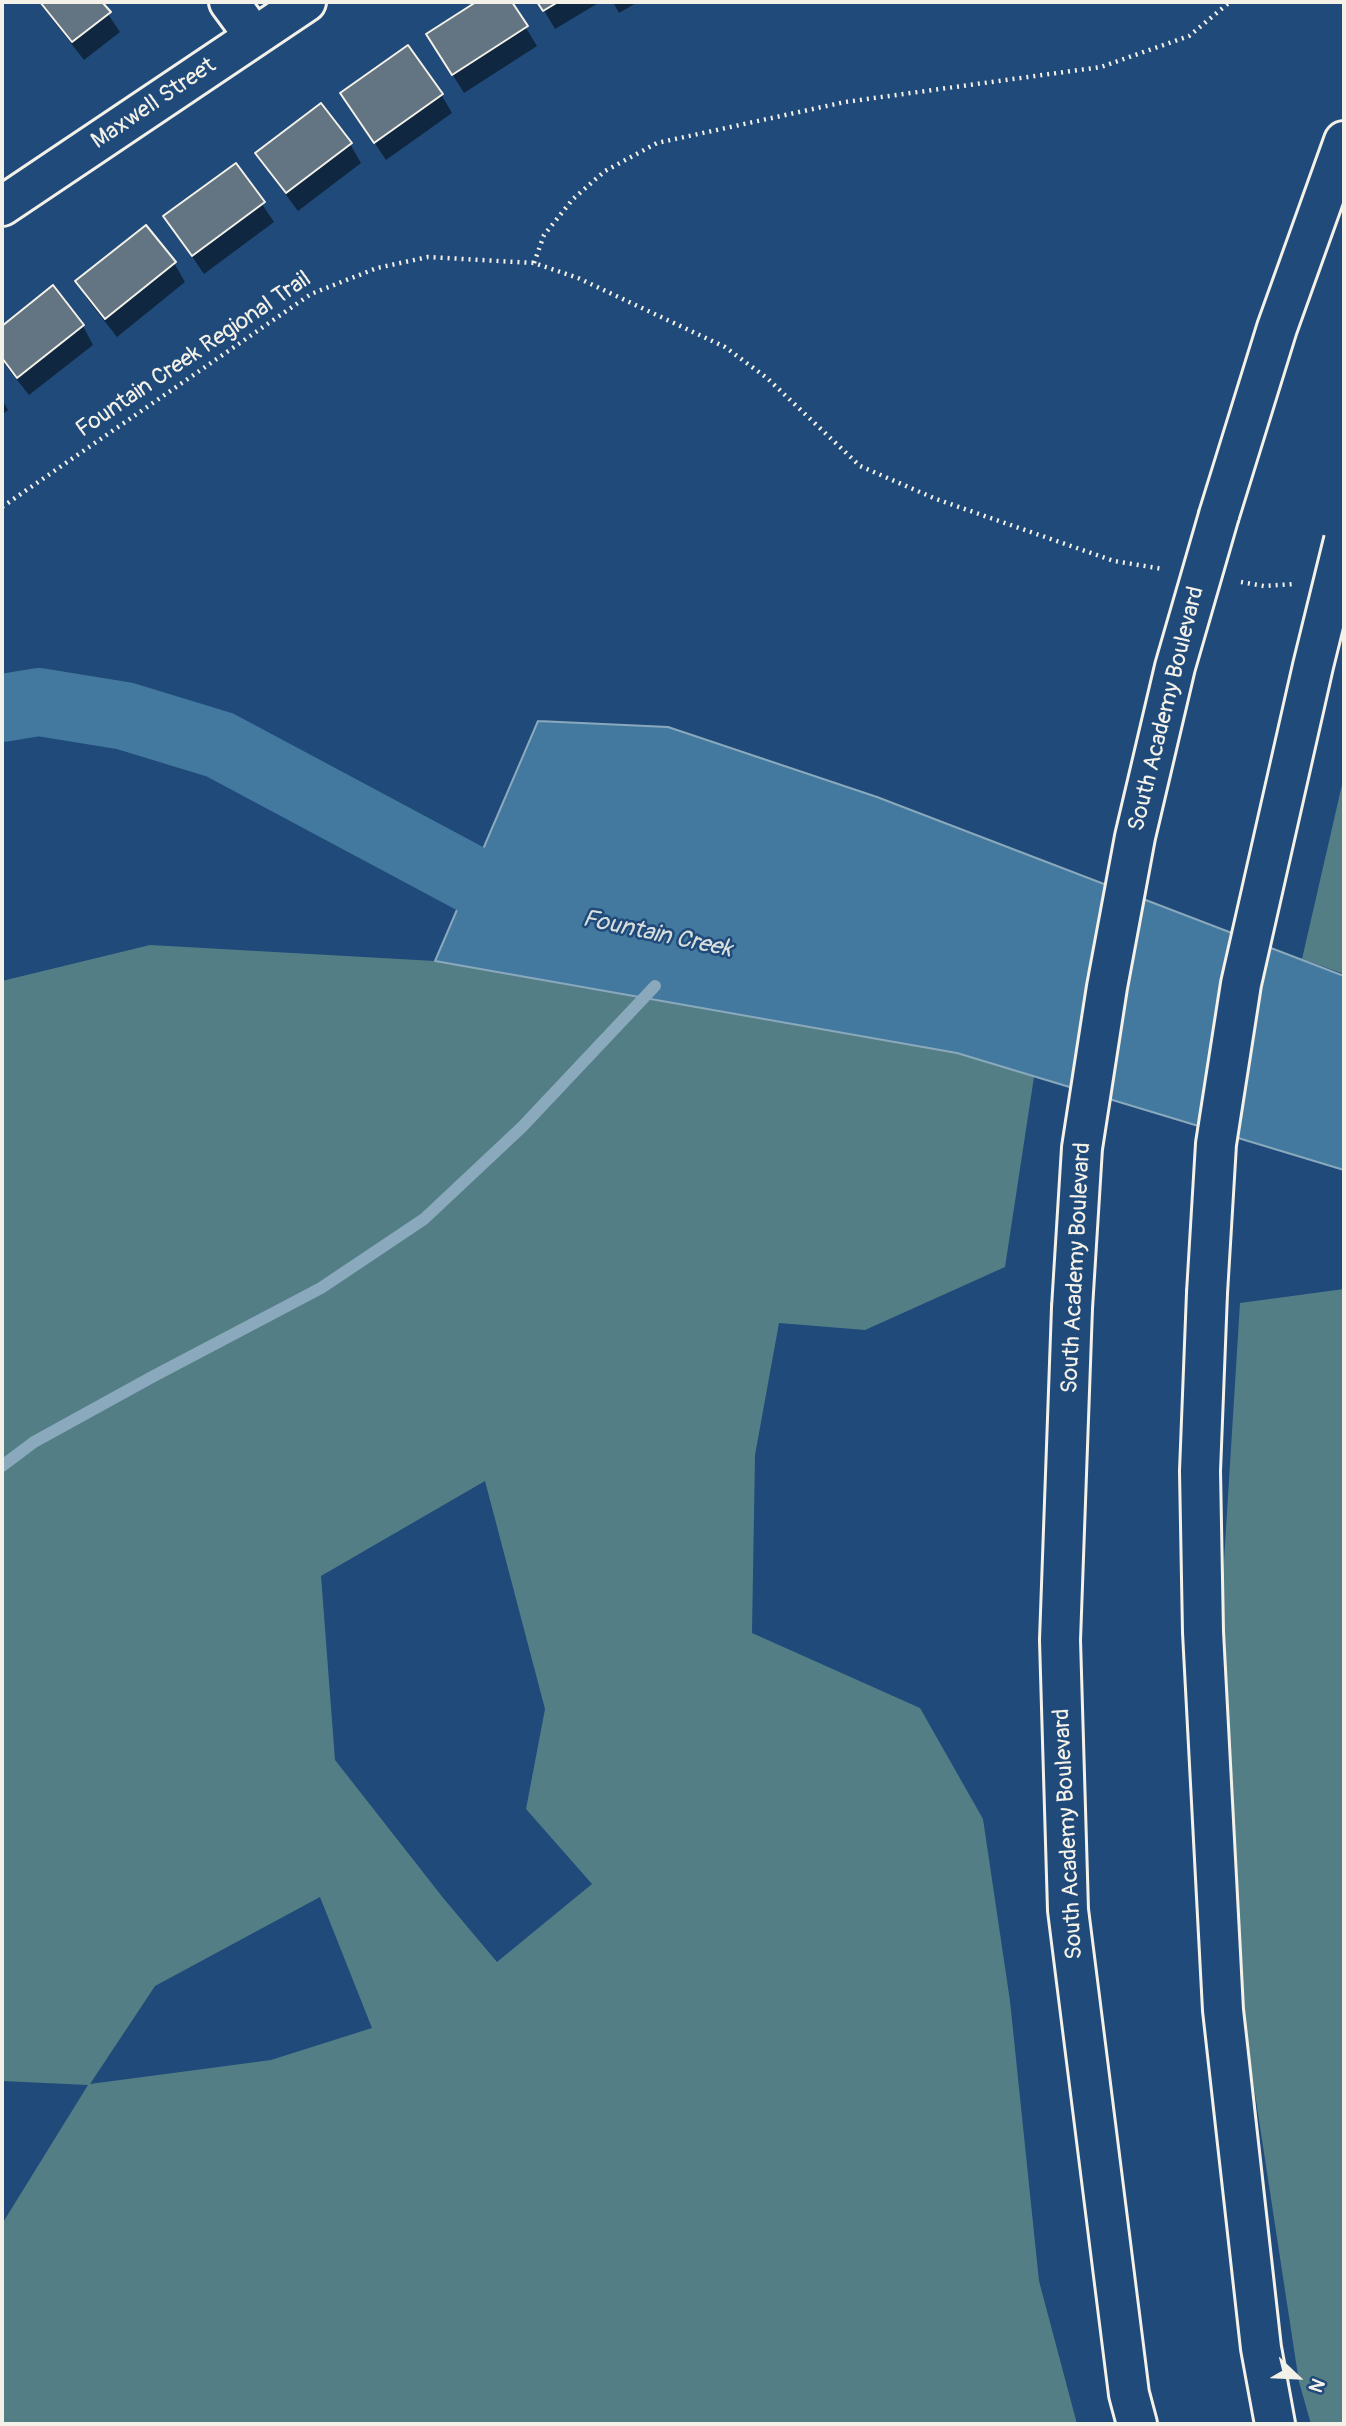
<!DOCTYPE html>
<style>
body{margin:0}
#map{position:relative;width:1346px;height:2426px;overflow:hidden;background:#1f4a7a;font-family:Pangolin,sans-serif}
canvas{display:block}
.frame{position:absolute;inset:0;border:4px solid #f4f1e8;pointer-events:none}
.north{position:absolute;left:1262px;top:2342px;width:70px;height:70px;-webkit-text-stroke:5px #1f4a7a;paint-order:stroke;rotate:113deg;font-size:19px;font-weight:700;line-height:28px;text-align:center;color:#f4f1e8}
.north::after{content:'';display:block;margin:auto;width:24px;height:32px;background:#f4f1e8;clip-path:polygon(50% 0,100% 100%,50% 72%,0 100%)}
</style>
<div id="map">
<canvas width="1346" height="2426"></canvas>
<div class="frame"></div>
<div class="north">N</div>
</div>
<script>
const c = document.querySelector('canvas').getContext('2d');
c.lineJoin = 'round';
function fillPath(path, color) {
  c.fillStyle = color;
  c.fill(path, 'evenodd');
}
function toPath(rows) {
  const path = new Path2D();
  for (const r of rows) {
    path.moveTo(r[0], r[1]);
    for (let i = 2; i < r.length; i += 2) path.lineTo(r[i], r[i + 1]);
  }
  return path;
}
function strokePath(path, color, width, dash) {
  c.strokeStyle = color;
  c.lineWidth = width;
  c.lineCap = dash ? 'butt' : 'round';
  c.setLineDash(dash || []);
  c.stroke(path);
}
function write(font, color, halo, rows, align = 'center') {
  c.font = font + ' Pangolin,sans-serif';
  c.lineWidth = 5;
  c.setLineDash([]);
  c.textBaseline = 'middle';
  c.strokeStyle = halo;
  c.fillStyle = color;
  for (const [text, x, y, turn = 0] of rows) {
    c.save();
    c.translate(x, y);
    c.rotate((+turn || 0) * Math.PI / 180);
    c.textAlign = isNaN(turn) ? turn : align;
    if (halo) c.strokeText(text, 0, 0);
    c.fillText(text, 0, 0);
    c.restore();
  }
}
const green = toPath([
 [1344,776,1344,974,1302,959],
 [150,945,435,961,957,1053,1034,1077,1005,1267,865,1330,779,1323,755,1455,752,1633,920,1708,983,1819,1010,2001,1039,2281,1077,2424,2,2424,2,2224,88,2085,2,2081,2,981],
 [485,1481,545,1709,526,1809,592,1884,497,1962,444,1899,335,1760,321,1576],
 [320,1897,372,2028,271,2060,90,2084,155,1986],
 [1344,1289,1344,2424,1311,2424,1299,2382,1239,1989,1221,1609,1240,1303]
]);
const water = toPath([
 [538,721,668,727,877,797,1344,976,1344,1170,957,1053,435,961,538,721]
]);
const shadow = toPath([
 [39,2,100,2,120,32,84,60],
 [479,2,510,2,537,46,464,93,428,35],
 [539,2,600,2,555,29],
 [613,2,635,2,636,3,619,13],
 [342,94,441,94,452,113,386,160],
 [350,144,361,163,298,211,269,172,258,153],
 [236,165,274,222,204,274,165,217],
 [174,263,185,282,117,337,88,300,77,281],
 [53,288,83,326,93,345,29,395,2,361,2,328],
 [2,400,8,410,2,415]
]);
const stream = toPath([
 [2,1466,34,1442,152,1377,321,1288,424,1219,522,1127,655,986]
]);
const river = toPath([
 [2,708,39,702,125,716,220,745,525,908,556,914]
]);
const building = toPath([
 [40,2,102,2,111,12,72,42,40,2],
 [476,2,512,2,528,26,452,75,426,34,476,2],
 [537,2,558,2,543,11,537,2],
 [408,45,443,94,374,143,340,93,408,45],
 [321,103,352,143,286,193,255,153,321,103],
 [236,163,265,202,192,256,163,216,236,163],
 [146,225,176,262,105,319,75,281,146,225],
 [53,285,84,325,17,378,2,358,2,326,53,285]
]);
const path = toPath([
 [534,263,544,235,573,199,605,171,657,143,845,102,1101,67,1189,36,1230,2],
 [2,507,311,294,377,268,428,257,534,263,578,278,725,347,767,378,860,466,936,499,1114,561,1163,569],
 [1241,582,1264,586,1294,584]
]);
const minor = toPath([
 [229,2,254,36],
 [2,206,306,2]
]);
const highway = toPath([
 [1219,515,1277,328,1344,141],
 [1207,1293,1200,1471,1203,1632,1223,2010,1261,2348,1275,2424],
 [1072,1308,1060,1640,1068,1910,1129,2394,1137,2424]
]);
const highwayBridge = toPath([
 [1207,1293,1216,1144,1241,984,1313,666,1344,540],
 [1072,1308,1082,1148,1107,987,1135,837,1175,667,1219,515]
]);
const streetNames = [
 ["Maxwell Street",154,104,-34],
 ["Fountain Creek Regional Trail",194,355,-34],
 ["South Academy Boulevard",1167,709,-76],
 ["South Academy Boulevard",1077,1268,-87],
 ["South Academy Boulevard",1069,1834,-93]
];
const waterNames = [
 ["Fountain Creek",657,935,12]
];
fillPath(green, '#547e86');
fillPath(water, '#43799f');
strokePath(water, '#8aa9bc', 2);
fillPath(shadow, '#0007');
strokePath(stream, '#8aa9bc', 12);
strokePath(river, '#43799f', 68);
fillPath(building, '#637583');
strokePath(building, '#f4f1e8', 2);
strokePath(minor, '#f4f1e8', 44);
strokePath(highway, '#f4f1e8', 44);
strokePath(path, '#f4f1e8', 4.5, [2, 5]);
strokePath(minor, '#1f4a7a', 38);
strokePath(highway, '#1f4a7a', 38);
strokePath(highwayBridge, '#f4f1e8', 44, []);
strokePath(highwayBridge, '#1f4a7a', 38);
write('23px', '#f4f1e8', '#1f4a7a', streetNames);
write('italic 24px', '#d9dfdd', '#1f4a7a', waterNames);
</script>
